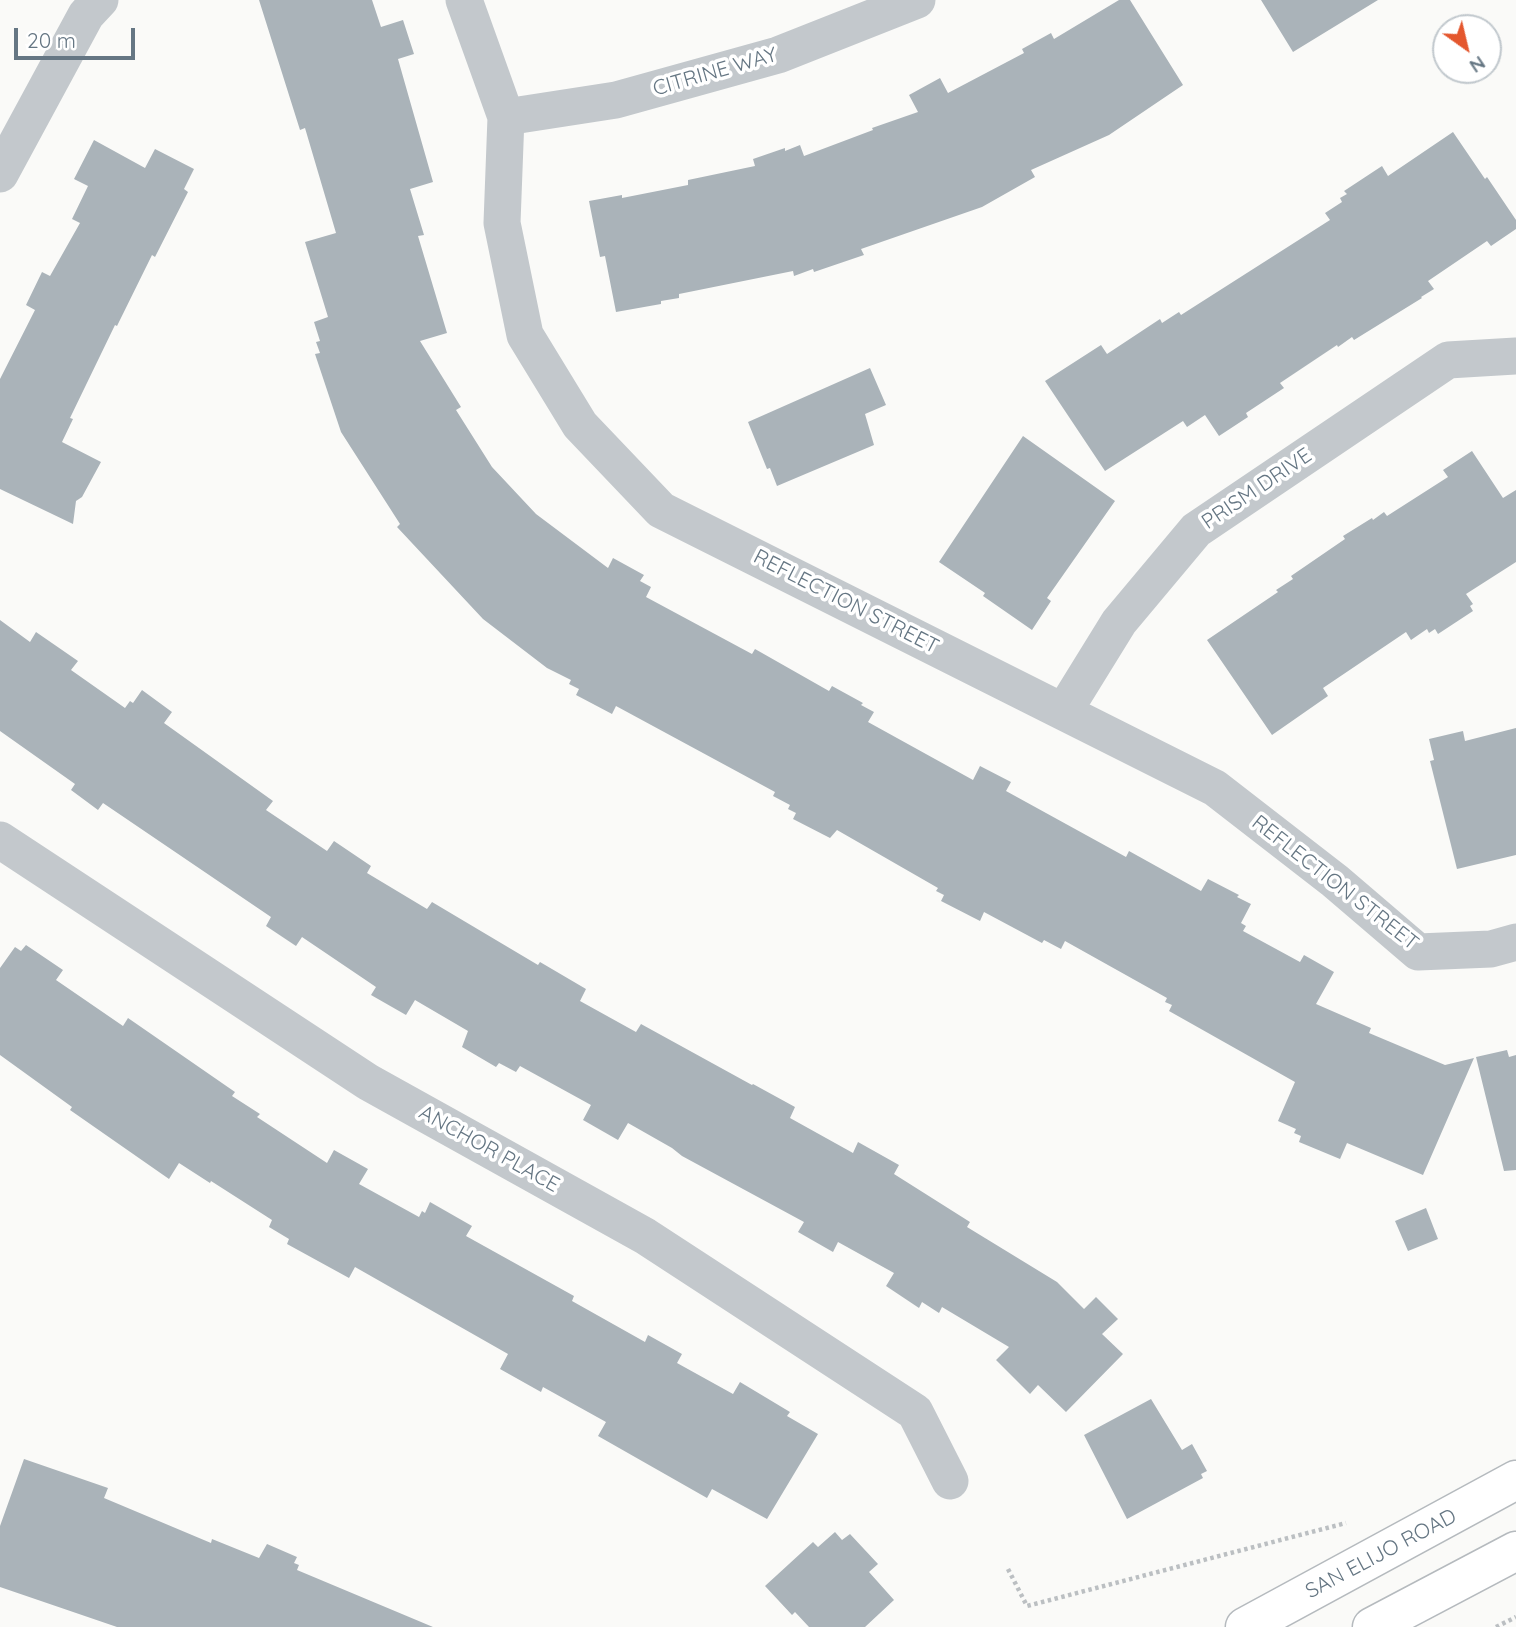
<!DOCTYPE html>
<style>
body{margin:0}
#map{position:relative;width:1516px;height:1627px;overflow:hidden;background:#fafaf8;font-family:Quicksand,sans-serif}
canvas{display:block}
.north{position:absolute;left:1432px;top:14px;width:70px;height:70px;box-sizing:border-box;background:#fff;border:2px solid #c1c8cd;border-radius:50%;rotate:146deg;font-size:19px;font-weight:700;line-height:28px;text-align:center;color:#657683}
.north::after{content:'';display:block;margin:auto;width:24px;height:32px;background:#e4572e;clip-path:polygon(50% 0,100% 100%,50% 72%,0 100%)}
.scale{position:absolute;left:14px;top:28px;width:121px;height:32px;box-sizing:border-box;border:4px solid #657683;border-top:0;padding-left:9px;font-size:21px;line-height:24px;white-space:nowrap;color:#657683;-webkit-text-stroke:5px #fff;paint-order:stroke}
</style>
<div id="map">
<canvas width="1516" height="1627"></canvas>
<div class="north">N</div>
<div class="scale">20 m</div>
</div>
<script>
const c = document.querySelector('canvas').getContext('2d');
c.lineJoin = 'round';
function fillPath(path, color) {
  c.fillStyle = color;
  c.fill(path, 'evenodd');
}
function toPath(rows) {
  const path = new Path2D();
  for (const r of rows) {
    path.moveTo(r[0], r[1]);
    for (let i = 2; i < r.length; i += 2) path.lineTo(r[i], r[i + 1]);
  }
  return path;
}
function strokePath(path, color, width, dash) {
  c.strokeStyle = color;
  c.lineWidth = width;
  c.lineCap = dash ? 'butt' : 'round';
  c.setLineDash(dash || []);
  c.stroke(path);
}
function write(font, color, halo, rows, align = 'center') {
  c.font = font + ' Quicksand,sans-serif';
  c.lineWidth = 7;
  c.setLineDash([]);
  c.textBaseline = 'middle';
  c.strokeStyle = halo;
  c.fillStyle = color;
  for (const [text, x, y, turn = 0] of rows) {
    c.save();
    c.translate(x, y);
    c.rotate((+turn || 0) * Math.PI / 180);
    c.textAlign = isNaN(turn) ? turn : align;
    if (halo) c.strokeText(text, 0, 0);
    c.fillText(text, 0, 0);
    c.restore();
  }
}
const building = toPath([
 [259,0,372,0,381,27,403,20,414,54,398,59,433,182,410,189,424,235,418,236,447,333,420,341,461,407,456,410,492,467,536,514,608,568,613,558,644,575,640,581,651,587,646,597,752,654,755,649,829,691,832,686,863,703,861,705,874,712,868,722,973,780,980,766,1011,782,1006,791,1126,857,1129,851,1201,891,1208,879,1239,895,1237,897,1251,904,1241,923,1246,926,1243,931,1300,962,1304,955,1334,972,1316,1004,1371,1028,1369,1033,1445,1065,1474,1058,1423,1175,1347,1143,1340,1159,1299,1142,1301,1136,1294,1133,1296,1129,1278,1121,1295,1082,1169,1011,1172,1005,1165,1002,1167,998,1065,941,1061,949,1044,940,1042,943,984,912,980,921,941,901,944,895,936,891,938,888,837,830,830,838,793,819,796,813,788,809,790,805,773,796,775,792,616,706,612,714,576,695,579,689,569,684,571,680,547,668,483,619,397,527,400,524,341,432,315,354,320,353,316,342,320,341,314,322,328,317,305,242,336,233,305,128,300,130],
 [1119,0,1130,0,1183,85,1109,135,1031,170,1035,177,982,207,861,249,864,255,814,272,813,269,794,276,793,271,679,294,679,298,661,301,661,304,616,312,605,256,600,257,589,201,622,195,622,198,688,185,688,180,755,166,753,159,785,148,785,151,800,145,804,156,873,130,872,128,918,112,909,95,940,78,948,93,1024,53,1022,49,1051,33,1054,39],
 [1261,0,1378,0,1293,52],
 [1453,132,1485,179,1487,177,1516,220,1516,229,1491,246,1487,241,1428,281,1434,289,1421,297,1422,298,1354,340,1352,337,1338,347,1337,345,1280,383,1284,388,1246,413,1248,417,1219,436,1205,415,1187,427,1183,421,1105,471,1045,381,1101,345,1107,354,1160,319,1162,323,1179,312,1181,315,1330,220,1325,213,1342,202,1340,198,1347,194,1344,191,1382,166,1388,176],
 [94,140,145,168,155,149,194,169,184,189,188,192,155,257,152,255,117,326,115,325,70,418,73,419,62,442,101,462,82,497,76,501,73,524,0,489,0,379,35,310,26,305,42,272,50,276,80,223,72,219,88,186,74,179],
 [870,368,886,405,865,414,874,445,777,486,770,468,767,469,748,422],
 [1023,436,1115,501,1047,598,1051,601,1032,630,983,596,985,593,939,562],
 [1472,451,1503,498,1516,490,1516,562,1466,594,1473,604,1470,606,1473,611,1438,634,1435,629,1429,633,1427,629,1411,640,1406,632,1323,688,1328,696,1272,735,1207,640,1278,592,1276,590,1293,579,1291,576,1345,539,1343,536,1372,518,1373,520,1384,512,1387,516,1448,477,1443,470],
 [0,620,30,642,36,632,78,661,71,670,125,708,130,701,133,703,142,690,172,712,164,723,273,801,266,810,327,851,334,841,371,866,367,873,427,909,432,902,538,965,540,962,586,989,580,1001,636,1032,641,1024,752,1085,753,1084,795,1107,790,1118,853,1153,858,1142,899,1165,894,1174,970,1222,967,1227,1057,1282,1084,1309,1096,1297,1118,1319,1102,1334,1123,1354,1066,1412,1038,1385,1030,1394,996,1360,1009,1347,942,1307,939,1313,922,1302,919,1308,886,1286,894,1273,838,1242,833,1252,798,1232,804,1222,682,1156,672,1148,628,1123,618,1140,583,1120,591,1105,520,1066,516,1072,499,1063,496,1067,462,1047,468,1031,415,1000,406,1015,371,995,376,987,302,937,296,946,266,926,271,917,103,803,98,810,71,790,75,784,0,731],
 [1516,728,1516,855,1457,869,1430,761,1434,760,1429,739,1463,731,1465,741],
 [26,945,63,970,56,980,123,1026,128,1018,235,1092,232,1096,260,1114,257,1117,327,1163,334,1150,368,1169,359,1184,419,1217,422,1211,425,1213,430,1202,472,1226,466,1236,574,1296,572,1301,645,1342,648,1335,682,1354,677,1363,733,1394,740,1382,790,1412,787,1416,818,1434,767,1519,712,1489,707,1498,598,1436,606,1422,543,1387,541,1392,500,1369,508,1354,355,1267,349,1278,287,1244,289,1239,269,1227,272,1220,211,1181,210,1183,179,1163,169,1179,70,1110,72,1107,0,1055,0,968,15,947,21,951],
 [1507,1050,1509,1057,1516,1055,1516,1170,1504,1171,1476,1057],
 [1426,1208,1438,1239,1408,1251,1395,1221],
 [1151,1399,1182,1450,1192,1444,1207,1471,1201,1474,1203,1478,1127,1519,1084,1435],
 [24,1459,108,1488,104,1498,211,1543,212,1539,259,1558,267,1544,297,1557,294,1563,299,1565,297,1570,433,1627,117,1627,0,1587,0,1526],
 [835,1532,842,1540,850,1534,878,1564,869,1572,894,1600,865,1627,809,1627,795,1612,792,1615,765,1586,813,1542,818,1547]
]);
const path = toPath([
 [1008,1569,1027,1606,1346,1523],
 [1496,1627,1516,1617]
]);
const street = toPath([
 [464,0,506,117,502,223,525,335,580,425,661,510,1215,788,1335,881,1418,952,1491,949,1516,942],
 [506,117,616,100,778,55,917,0],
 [0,174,86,15,100,0],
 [1064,711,1119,622,1196,530,1448,360,1516,356],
 [0,840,368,1082,645,1236,915,1412,950,1481]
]);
const primary = toPath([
 [1245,1627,1516,1480],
 [1372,1627,1516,1551]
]);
const streetNames = [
 ["CITRINE WAY",715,72,-16],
 ["PRISM DRIVE",1257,489,-34],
 ["REFLECTION STREET",846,602,27],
 ["REFLECTION STREET",1335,883,38],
 ["ANCHOR PLACE",489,1149,29],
 ["SAN ELIJO ROAD",1381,1554,-28]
];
fillPath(building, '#aab3b9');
strokePath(primary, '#b5babe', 41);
strokePath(path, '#bbbfc2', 4.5, [3.5, 3.5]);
strokePath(street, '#c3c8cc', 37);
strokePath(primary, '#fff', 38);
write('21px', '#657683', '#fff', streetNames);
</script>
